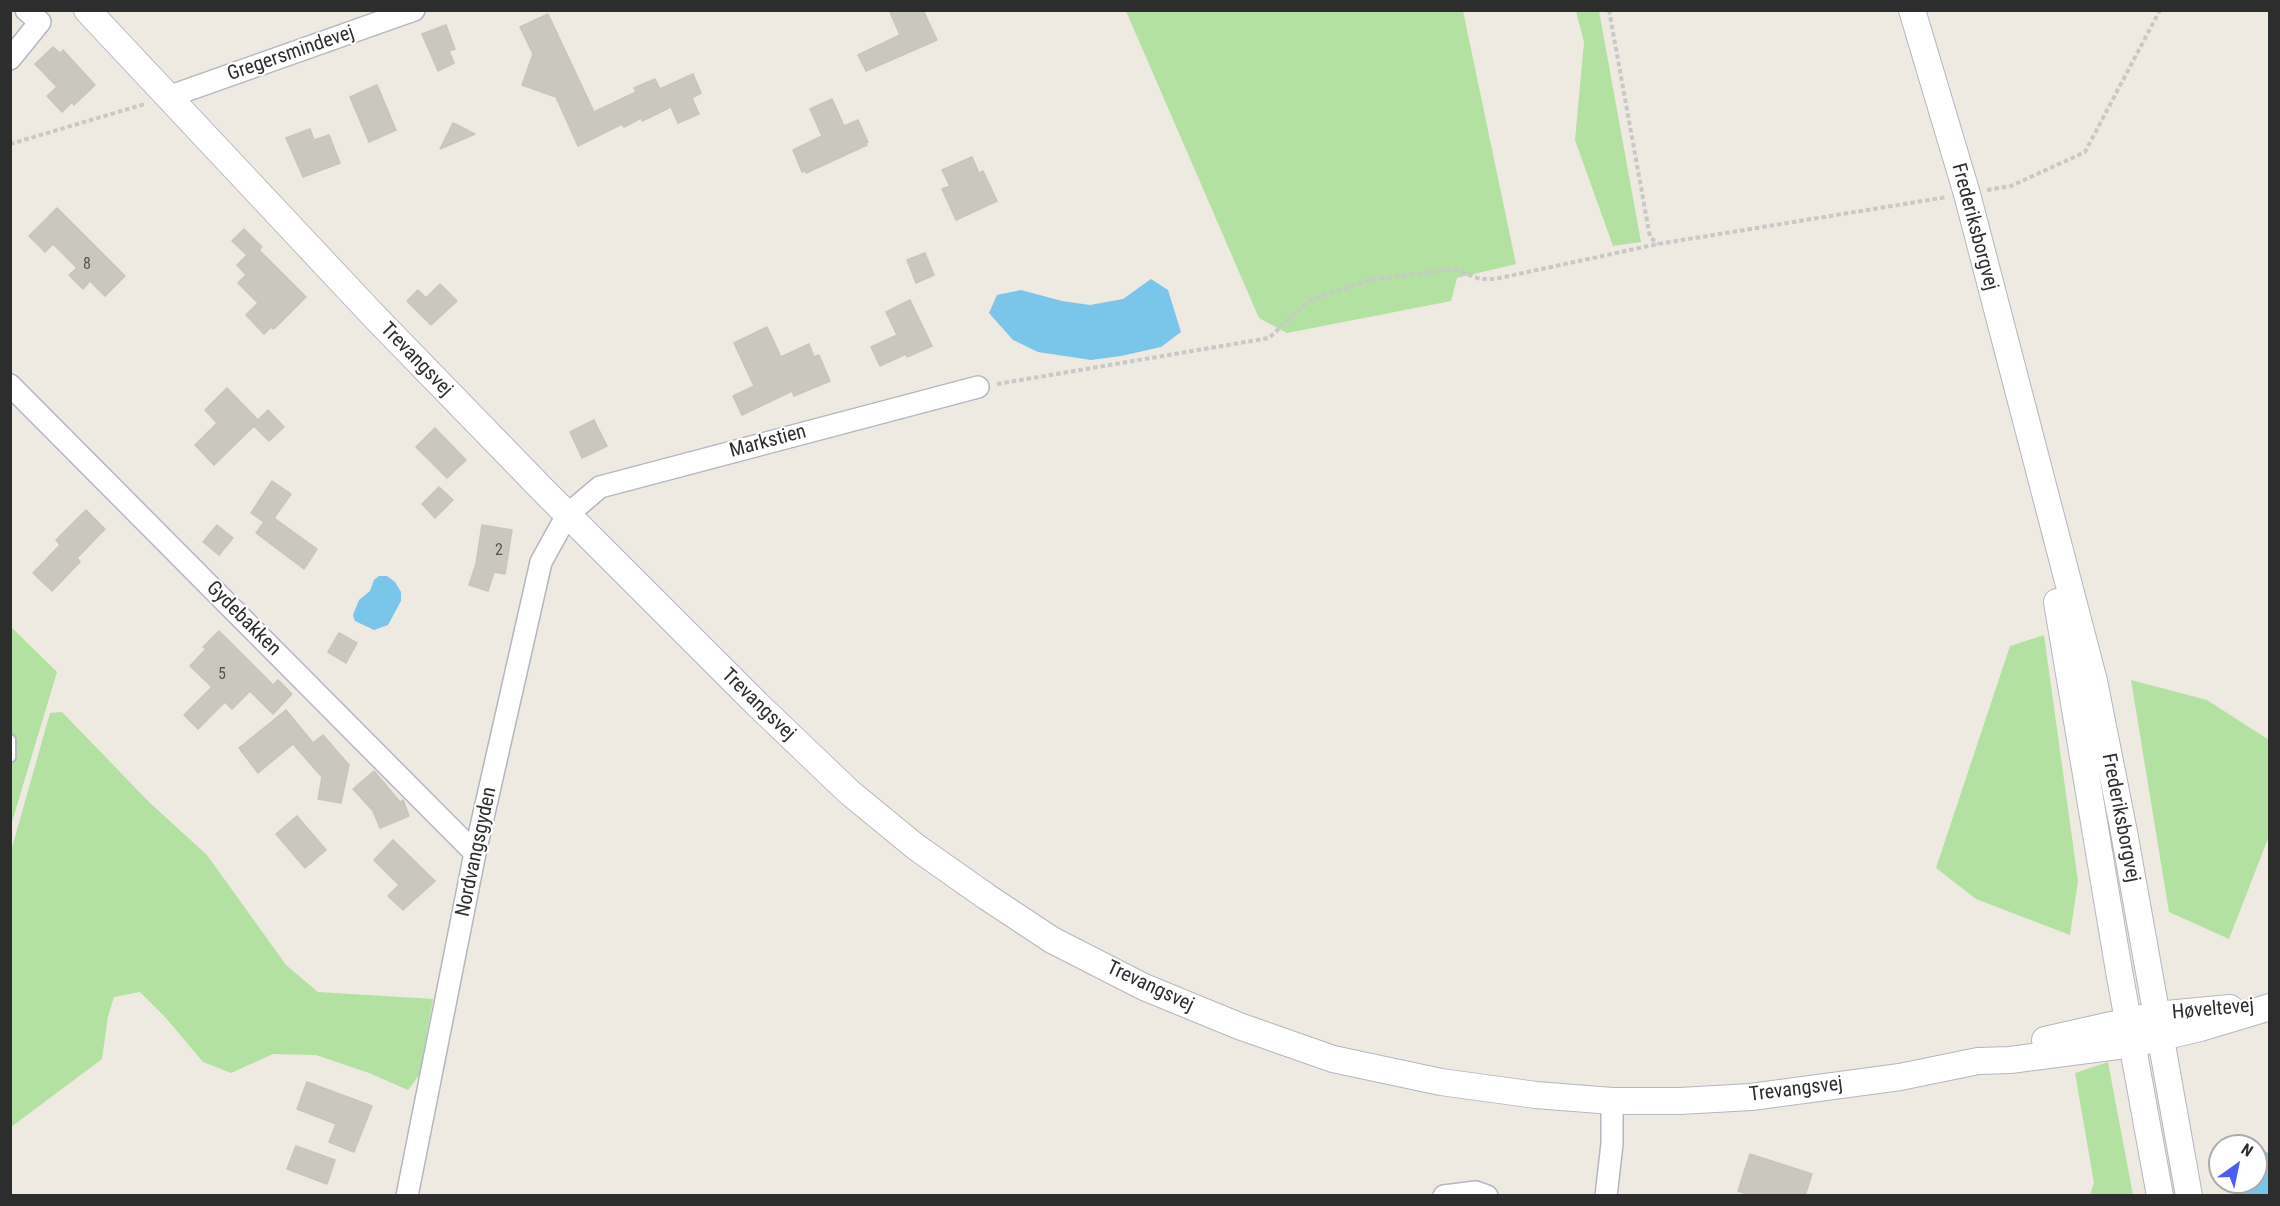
<!DOCTYPE html>
<meta charset="utf-8">
<style>
body{margin:0}
#map{position:relative;width:2280px;height:1206px;overflow:hidden;background:#eee9e1;font-family:"Roboto Condensed",sans-serif}
canvas{display:block}
.frame{position:absolute;inset:0;border:12px solid #2d2d2d;pointer-events:none}
.north{position:absolute;left:2208px;top:1134px;width:60px;height:60px;box-sizing:border-box;background:#fff;border:2px solid #ababab;border-radius:50%;rotate:33deg;font-size:16px;font-weight:700;line-height:24px;text-align:center;color:#2d2d2d}
.north::after{content:'';display:block;margin:auto;width:21px;height:27px;background:#4a5ff2;clip-path:polygon(50% 0,100% 100%,50% 72%,0 100%)}
</style>
<div id="map">
<canvas width="2280" height="1206"></canvas>
<div class="frame"></div>
<div class="north">N</div>
</div>
<script>
const c = document.querySelector('canvas').getContext('2d');
c.lineJoin = 'round';
function fillPath(path, color) {
  c.fillStyle = color;
  c.fill(path, 'evenodd');
}
function toPath(rows) {
  const path = new Path2D();
  for (const r of rows) {
    path.moveTo(r[0], r[1]);
    for (let i = 2; i < r.length; i += 2) path.lineTo(r[i], r[i + 1]);
  }
  return path;
}
function strokePath(path, color, width, dash) {
  c.strokeStyle = color;
  c.lineWidth = width;
  c.lineCap = dash ? 'butt' : 'round';
  c.setLineDash(dash || []);
  c.stroke(path);
}
function write(font, color, halo, rows, align = 'center') {
  c.font = font + ' "Roboto Condensed",sans-serif';
  c.lineWidth = 4.5;
  c.setLineDash([]);
  c.textBaseline = 'middle';
  c.strokeStyle = halo;
  c.fillStyle = color;
  for (const [text, x, y, turn = 0] of rows) {
    c.save();
    c.translate(x, y);
    c.rotate((+turn || 0) * Math.PI / 180);
    c.textAlign = isNaN(turn) ? turn : align;
    if (halo) c.strokeText(text, 0, 0);
    c.fillText(text, 0, 0);
    c.restore();
  }
}
const green = toPath([
 [1126,11,1463,11,1516,264,1457,278,1451,301,1287,333,1259,318],
 [1576,11,1599,11,1641,242,1613,246,1575,140,1584,42],
 [11,627,57,672,11,825],
 [2044,635,2078,881,2070,935,1976,899,1936,868,2010,646],
 [2131,680,2207,700,2269,740,2269,836,2229,939,2169,912],
 [62,712,149,802,207,855,286,965,318,992,433,999,420,1074,408,1090,369,1073,316,1055,273,1054,231,1073,203,1062,166,1018,140,992,114,997,108,1016,102,1059,11,1127,11,851,50,713],
 [2108,1062,2133,1195,2090,1195,2094,1183,2075,1073]
]);
const water = toPath([
 [1151,279,1168,290,1181,332,1161,347,1121,356,1091,360,1038,352,1013,340,989,313,997,295,1021,290,1062,301,1090,305,1123,299],
 [379,576,387,576,395,582,401,592,401,601,388,625,374,630,355,621,353,615,359,600,370,591,374,580],
 [2264,1150,2269,1154,2269,1195,2234,1195,2233,1182,2256,1182,2256,1152]
]);
const building = toPath([
 [889,10,923,10,937,40,866,71,858,55,900,35,889,10],
 [548,14,594,112,636,92,634,88,655,79,660,89,693,74,701,93,692,98,699,114,678,123,671,107,642,121,641,118,624,127,622,124,578,146,556,97,522,85,533,54,520,27,548,14],
 [446,25,455,49,449,51,454,63,438,71,422,34,446,25],
 [53,47,60,53,63,50,95,85,74,105,72,102,62,112,47,96,57,87,35,64,53,47],
 [377,85,396,130,369,142,350,97,377,85],
 [832,99,844,126,858,120,868,142,866,143,867,145,806,173,805,171,802,172,793,150,822,136,810,109,832,99],
 [453,123,475,134,440,149,453,123],
 [310,129,314,140,329,135,340,163,303,177,286,138,310,129],
 [972,157,979,173,983,171,997,201,956,220,942,189,950,186,942,170,972,157],
 [57,208,125,276,105,296,90,281,83,289,69,275,77,268,53,244,45,252,29,236,57,208],
 [244,229,262,247,259,250,306,297,275,328,273,329,271,327,264,334,246,315,258,303,238,283,246,275,237,265,247,255,232,241,244,229],
 [925,253,934,275,916,283,907,260,925,253],
 [440,284,457,301,431,325,407,301,418,290,426,298,440,284],
 [910,300,932,346,907,357,906,354,880,366,871,347,897,335,886,312,910,300],
 [767,327,781,357,809,344,814,357,819,355,830,381,794,396,792,391,742,415,733,396,754,386,734,343,767,327],
 [227,388,258,420,268,410,284,427,269,441,254,426,214,465,195,445,217,423,205,410,227,388],
 [594,420,607,446,582,458,570,432,594,420],
 [435,428,466,460,447,478,416,447,435,428],
 [272,481,291,494,274,518,317,549,304,569,256,533,264,522,251,513,272,481],
 [439,487,453,500,435,518,422,504,439,487],
 [86,510,105,529,77,558,80,562,52,591,33,573,60,545,56,540,86,510],
 [217,525,233,538,219,555,203,542,217,525],
 [482,525,512,530,505,574,494,572,488,591,469,585,476,564,482,525],
 [219,631,273,685,278,680,292,694,273,714,250,691,232,709,225,702,198,729,184,715,212,687,190,666,206,649,203,647,219,631],
 [339,633,357,643,346,663,328,652,339,633],
 [286,710,313,743,323,735,349,765,341,803,318,799,322,777,293,744,258,773,239,748,286,710],
 [374,771,400,802,403,800,409,816,380,828,373,811,353,789,374,771],
 [297,816,326,850,305,868,276,834,297,816],
 [393,840,435,881,403,910,388,896,399,885,374,860,393,840],
 [307,1082,372,1106,354,1152,329,1142,336,1124,297,1109,307,1082],
 [296,1146,335,1160,327,1184,287,1169,296,1146],
 [1750,1154,1812,1174,1805,1196,1753,1196,1738,1191,1750,1154]
]);
const path = toPath([
 [1609,10,1650,237,1658,244],
 [10,144,145,104],
 [1987,190,2011,186,2085,152,2160,10],
 [997,384,1269,338,1308,301,1369,280,1453,269,1480,279,1495,279,1658,244,1947,197]
]);
const service = toPath([
 [10,740,10,757]
]);
const minor = toPath([
 [10,59,40,22,26,10],
 [168,97,414,10],
 [10,385,475,853],
 [407,1196,475,853,541,562,567,515,600,487,978,387],
 [1444,1196,1476,1192,1487,1196],
 [1606,1196,1612,1144,1612,1101]
]);
const tertiary = toPath([
 [87,10,373,315,544,491,758,705,849,792,916,847,987,897,1052,940,1144,987,1239,1026,1333,1059,1441,1082,1536,1095,1612,1101,1680,1101,1751,1097,1900,1077,1978,1061,2010,1060,2133,1044,2200,1028,2270,1007],
 [1912,10,1967,194,2094,681,2124,832,2189,1196],
 [2057,602,2119,971,2160,1196],
 [2045,1040,2156,1015,2230,1008]
]);
const numberNames = [
 ["8",87,265],
 ["2",499,551],
 ["5",222,675]
];
const streetNames = [
 ["Gregersmindevej",291,54,-19],
 ["Frederiksborgvej",1974,227,75],
 ["Trevangsvej",416,360,46],
 ["Markstien",768,442,-15],
 ["Gydebakken",243,619,45],
 ["Trevangsvej",758,705,44],
 ["Frederiksborgvej",2120,818,79],
 ["Nordvangsgyden",477,852,-78],
 ["Trevangsvej",1150,987,25],
 ["Høveltevej",2213,1010,-5],
 ["Trevangsvej",1796,1090,-7]
];
fillPath(green, '#b3e1a1');
fillPath(water, '#7ac5ea');
fillPath(building, '#cac7bf');
strokePath(building, '#cac5ba', 1.5);
strokePath(service, '#b4b6c0', 14);
strokePath(minor, '#b4b6c0', 24);
strokePath(tertiary, '#b4b6c0', 28);
strokePath(path, '#c8c8c8', 4, [4.5, 3]);
strokePath(service, '#fff', 10);
strokePath(minor, '#fff', 21);
strokePath(tertiary, '#fff', 26);
write('16px', '#545452', null, numberNames);
write('20px', '#2d2d2d', '#fff', streetNames);
</script>
